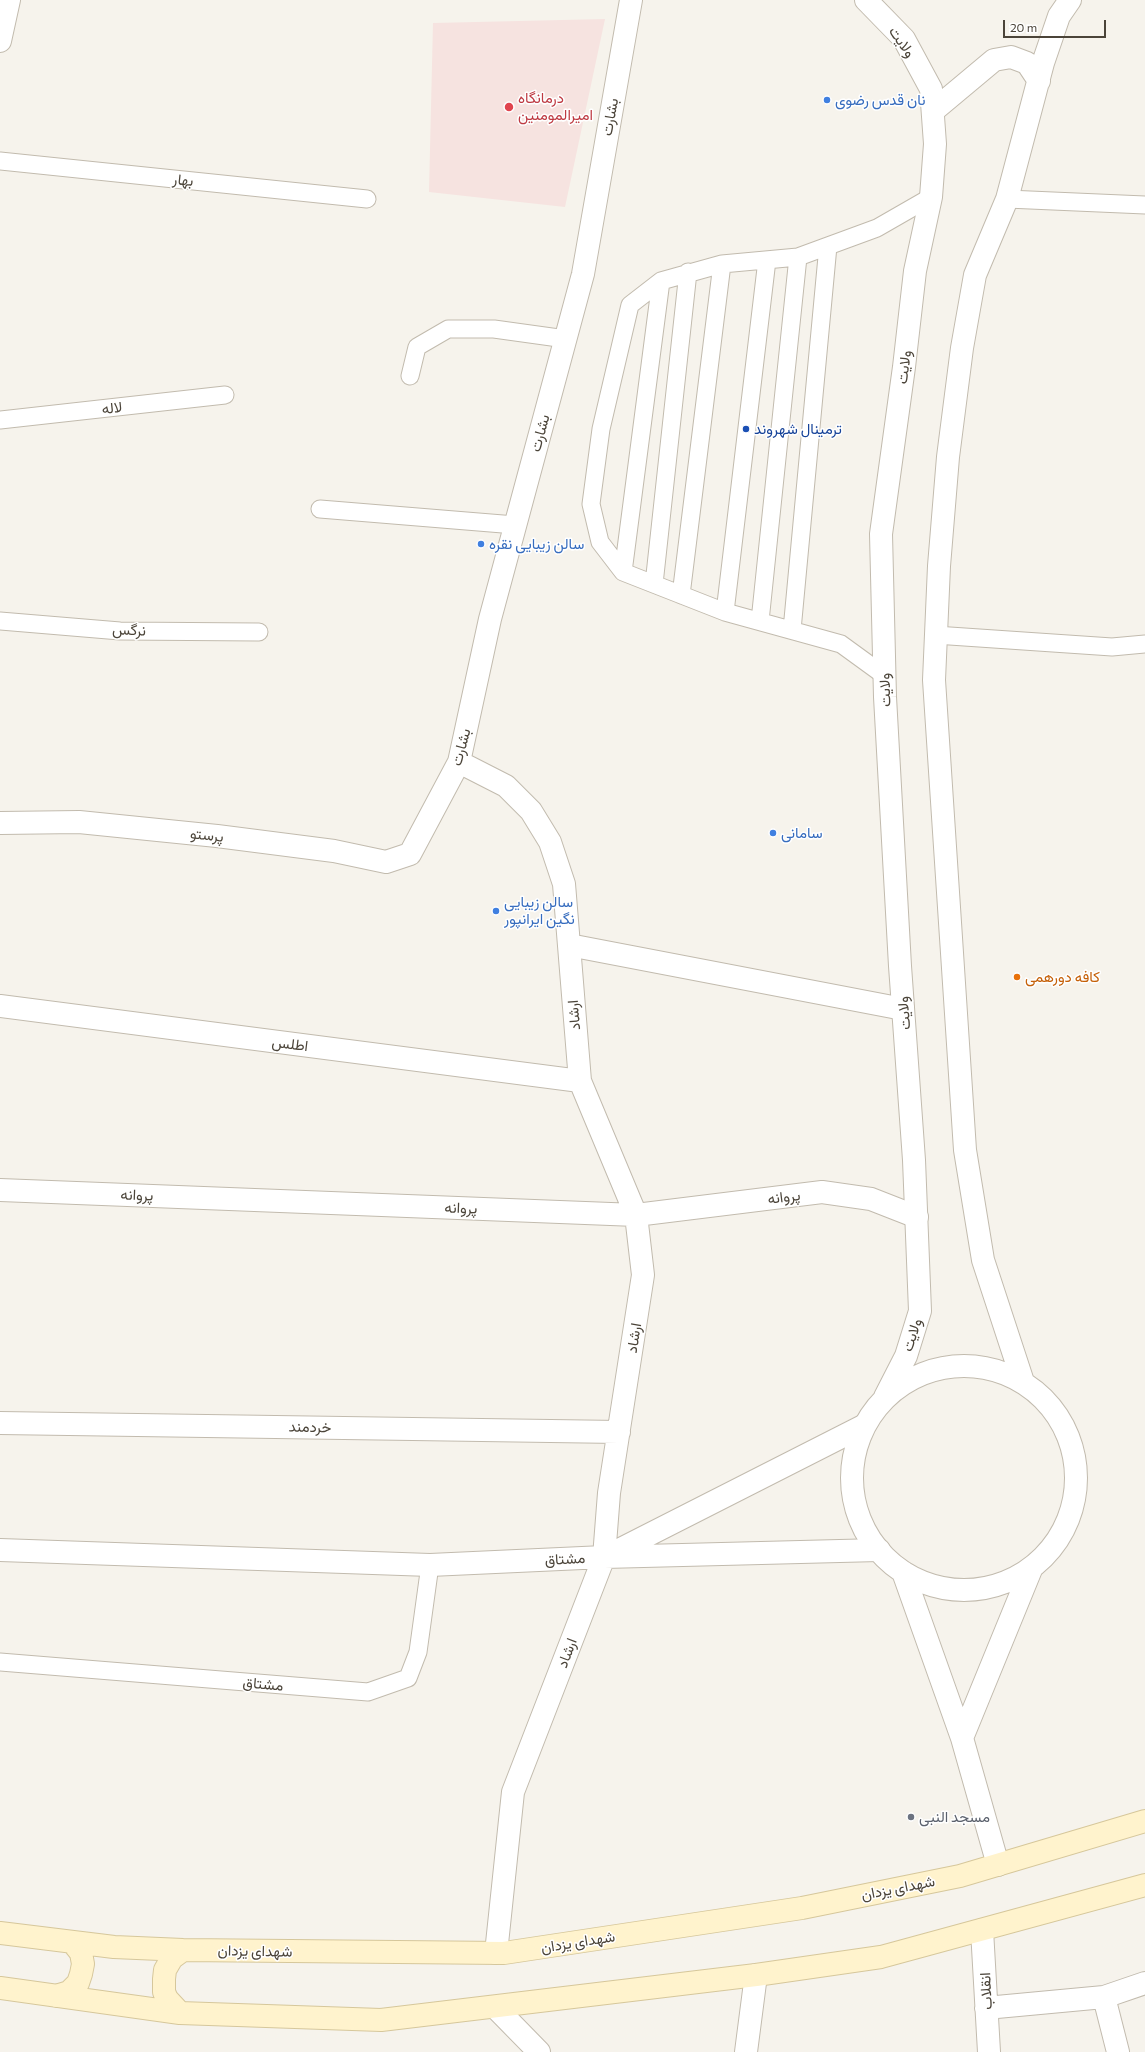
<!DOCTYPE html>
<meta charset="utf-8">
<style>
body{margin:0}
#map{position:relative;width:1145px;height:2052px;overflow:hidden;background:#f6f3ec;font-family:Commissioner,sans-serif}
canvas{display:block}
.scale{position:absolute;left:1003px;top:20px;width:103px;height:18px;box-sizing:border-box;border:2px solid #4b4439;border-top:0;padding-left:5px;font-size:12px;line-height:14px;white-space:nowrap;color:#4b4439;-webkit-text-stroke:3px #fff;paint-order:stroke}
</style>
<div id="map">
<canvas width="1145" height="2052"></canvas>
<div class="scale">20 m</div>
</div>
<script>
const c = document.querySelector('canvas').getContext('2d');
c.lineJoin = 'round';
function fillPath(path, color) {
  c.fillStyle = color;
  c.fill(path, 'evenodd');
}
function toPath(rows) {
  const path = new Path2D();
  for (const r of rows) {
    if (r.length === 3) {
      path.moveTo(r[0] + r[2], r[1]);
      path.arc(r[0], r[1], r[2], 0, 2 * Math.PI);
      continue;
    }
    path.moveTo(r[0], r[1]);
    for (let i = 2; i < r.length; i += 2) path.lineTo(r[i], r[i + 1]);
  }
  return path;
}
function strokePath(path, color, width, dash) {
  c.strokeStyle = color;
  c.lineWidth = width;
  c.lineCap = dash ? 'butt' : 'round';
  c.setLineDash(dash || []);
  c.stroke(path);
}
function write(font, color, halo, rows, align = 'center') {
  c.font = font + ' Commissioner,Vazirmatn,sans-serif';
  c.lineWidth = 3;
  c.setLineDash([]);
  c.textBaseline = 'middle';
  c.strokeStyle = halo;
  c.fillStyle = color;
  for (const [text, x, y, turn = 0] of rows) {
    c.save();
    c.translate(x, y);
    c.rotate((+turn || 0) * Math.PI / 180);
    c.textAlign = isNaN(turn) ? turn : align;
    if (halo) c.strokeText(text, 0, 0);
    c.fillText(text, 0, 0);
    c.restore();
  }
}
const medical = toPath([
 [605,19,565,207,429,192,433,23]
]);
const service = toPath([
 [0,161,367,199],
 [1007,199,1145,205],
 [410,376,417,347,448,329,494,329,566,339],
 [0,420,225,395],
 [320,509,515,525],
 [623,572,661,281],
 [654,584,688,272],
 [681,595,722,264],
 [725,612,767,260],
 [0,621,120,631,259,632],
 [760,621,798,257],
 [792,630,828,246],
 [935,635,1112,647,1145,644],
 [885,676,841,644,725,612,623,572,600,542,591,504,601,429,630,305,661,281,722,264,798,257,877,228,931,197],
 [0,1662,368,1692,408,1678,418,1652,430,1565]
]);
const minor = toPath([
 [0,41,9,0],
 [459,762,506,786,531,811,550,842,564,884,580,1081,636,1215,643,1275,609,1493,604,1557,513,1792,496,1953],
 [0,823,79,822,217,836,334,851,386,862,410,854,459,762,490,619,583,274,631,0],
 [569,945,903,1009],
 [0,1006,580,1081],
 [0,1190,636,1215,822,1192,871,1199,917,1217],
 [0,1423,619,1432],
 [0,1550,430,1565,604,1557,879,1550],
 [609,1555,863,1426],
 [982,1930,989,2052],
 [1104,1997,1118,2052],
 [495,2007,539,2052],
 [986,2008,1104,1997,1145,1983],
 [746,2052,756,1975]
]);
const tertiary = toPath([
 [866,0,904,39,931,89,935,144,931,197,915,271,904,367,881,534,885,697,900,966,914,1160,920,1311,906,1356,885,1397],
 [933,111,994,60,1011,57,1027,63,1039,81],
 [964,1478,112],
 [1023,1382,983,1260,965,1150,934,680,939,566,948,457,962,348,975,275,1007,199,1043,63,1059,16,1070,0],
 [903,1572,962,1738,1032,1567],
 [962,1738,998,1865]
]);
const secondary = toPath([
 [0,1933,114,1947,183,1950,504,1953,802,1908,960,1876,1145,1821],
 [0,1988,180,2013,381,2020,756,1975,881,1957,1145,1885],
 [56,1996,69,1992,78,1983,81,1974,83,1964,81,1953,73,1943],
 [180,2013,167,1999,164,1992,164,1979,165,1970,172,1958,183,1950]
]);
const markers = [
 [827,100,4,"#3f7fe0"],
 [509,107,5,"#e0444e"],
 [746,429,4,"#1a4fb4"],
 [481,544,4,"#3f7fe0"],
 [773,833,4,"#3f7fe0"],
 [496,911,4,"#3f7fe0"],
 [1017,977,4,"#e8710a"],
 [911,1817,4,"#6b7280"]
];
const streetNames = [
 ["ولایت",902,42,55],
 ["بشارت",610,117,-80],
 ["بهار",183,180,6],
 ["ولایت",904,367,-83],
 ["لاله",112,408,-6],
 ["بشارت",540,433,-75],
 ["نرگس",129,630,2],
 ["ولایت",885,690,-92],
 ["بشارت",461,747,-75],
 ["پرستو",207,835,6],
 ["ولایت",904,1013,-94],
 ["ارشاد",574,1015,-95],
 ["اطلس",290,1044,7],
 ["پروانه",137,1195,2],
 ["پروانه",784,1197,-7],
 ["پروانه",461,1208,2],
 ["ولایت",912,1335,-72],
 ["ارشاد",634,1338,-81],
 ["خردمند",310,1427,1],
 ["مشتاق",565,1559,-3],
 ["ارشاد",567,1653,-69],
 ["مشتاق",263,1684,5],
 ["شهدای یزدان",898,1888,-11],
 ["شهدای یزدان",578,1942,-9],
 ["شهدای یزدان",255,1951,1],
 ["انقلاب",986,1991,-93]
];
const healthNames = [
 ["درمانگاه",518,98],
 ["امیرالمومنین",518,115]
];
const shopNames = [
 ["نان قدس رضوی",835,100],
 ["سالن زیبایی نقره",489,544],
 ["سامانی",781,833],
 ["سالن زیبایی",504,902],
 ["نگین ایرانپور",504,919]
];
const transitNames = [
 ["ترمینال شهروند",754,429]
];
const foodNames = [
 ["کافه دورهمی",1025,977]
];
const worshipNames = [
 ["مسجد النبی",919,1817]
];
fillPath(medical, '#f6e3e0');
strokePath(service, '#c2bbae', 19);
strokePath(minor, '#c2bbae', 24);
strokePath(tertiary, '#c2bbae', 24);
strokePath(secondary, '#d6c79b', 24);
strokePath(service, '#fff', 17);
strokePath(minor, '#fff', 22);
strokePath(tertiary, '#fff', 22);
strokePath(secondary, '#fff3cd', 22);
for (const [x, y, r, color] of markers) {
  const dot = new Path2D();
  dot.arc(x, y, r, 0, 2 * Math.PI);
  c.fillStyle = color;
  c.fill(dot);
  strokePath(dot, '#fff', 1.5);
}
write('15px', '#4b4439', '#fff', streetNames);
write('15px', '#be3a42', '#fff', healthNames, 'left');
write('15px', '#366cbe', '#fff', shopNames, 'left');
write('15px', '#164399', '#fff', transitNames, 'left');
write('15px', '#c56008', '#fff', foodNames, 'left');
write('15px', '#5b616d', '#fff', worshipNames, 'left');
</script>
